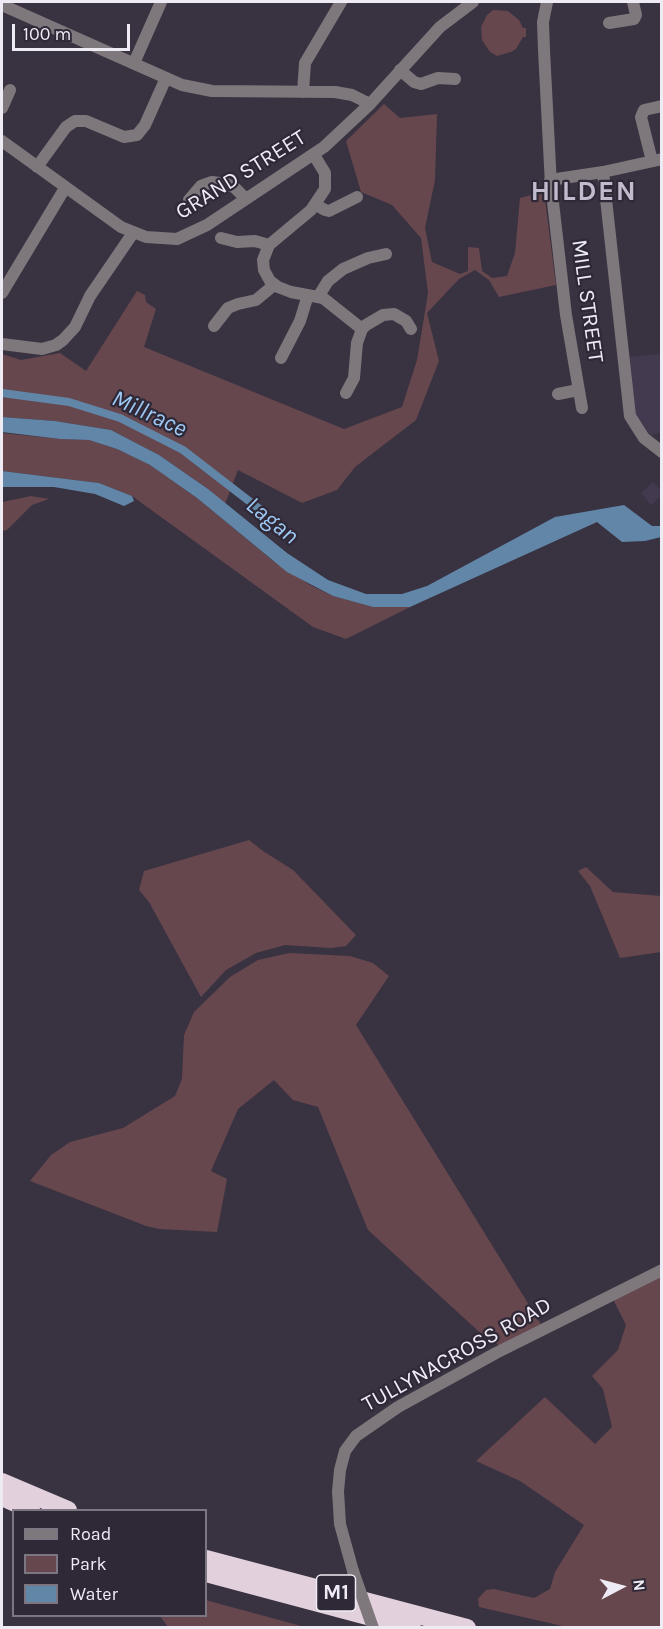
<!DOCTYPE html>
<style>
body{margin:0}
#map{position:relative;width:663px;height:1629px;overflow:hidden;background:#393241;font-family:Karla,sans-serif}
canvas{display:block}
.frame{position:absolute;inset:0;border:3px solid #efebf4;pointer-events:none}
.legend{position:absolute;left:12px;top:1509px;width:195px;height:108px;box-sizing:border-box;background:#2f2837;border:2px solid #7c7683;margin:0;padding:8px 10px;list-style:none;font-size:18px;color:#efebf4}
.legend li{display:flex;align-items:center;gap:12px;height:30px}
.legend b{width:30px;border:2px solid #7c7683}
.north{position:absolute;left:591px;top:1557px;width:60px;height:60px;-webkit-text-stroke:4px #2f2837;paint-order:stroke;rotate:84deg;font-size:16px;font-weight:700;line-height:24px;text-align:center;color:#efebf4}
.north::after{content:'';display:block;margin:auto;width:21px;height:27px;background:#efebf4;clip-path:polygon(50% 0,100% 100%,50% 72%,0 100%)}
.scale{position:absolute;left:12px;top:24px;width:118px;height:27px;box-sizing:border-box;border:3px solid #efebf4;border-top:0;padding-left:8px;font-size:18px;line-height:21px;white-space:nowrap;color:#efebf4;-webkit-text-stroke:4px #2f2837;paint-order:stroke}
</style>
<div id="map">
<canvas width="663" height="1629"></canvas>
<div class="frame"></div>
<ul class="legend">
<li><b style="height:8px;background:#7e777c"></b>Road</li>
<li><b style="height:16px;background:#66474e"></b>Park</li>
<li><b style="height:16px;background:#6286a8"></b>Water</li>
</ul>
<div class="north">N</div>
<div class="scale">100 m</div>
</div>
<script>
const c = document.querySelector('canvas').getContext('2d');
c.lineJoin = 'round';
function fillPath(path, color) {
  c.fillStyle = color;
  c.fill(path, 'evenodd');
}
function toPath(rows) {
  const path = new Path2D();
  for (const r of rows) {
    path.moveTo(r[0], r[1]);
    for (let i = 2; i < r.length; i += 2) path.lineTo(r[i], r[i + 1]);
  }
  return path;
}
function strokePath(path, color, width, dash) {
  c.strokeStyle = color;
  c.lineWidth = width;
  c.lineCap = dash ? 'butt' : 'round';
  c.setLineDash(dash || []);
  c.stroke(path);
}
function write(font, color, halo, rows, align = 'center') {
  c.font = font + ' Karla,sans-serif';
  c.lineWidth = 4.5;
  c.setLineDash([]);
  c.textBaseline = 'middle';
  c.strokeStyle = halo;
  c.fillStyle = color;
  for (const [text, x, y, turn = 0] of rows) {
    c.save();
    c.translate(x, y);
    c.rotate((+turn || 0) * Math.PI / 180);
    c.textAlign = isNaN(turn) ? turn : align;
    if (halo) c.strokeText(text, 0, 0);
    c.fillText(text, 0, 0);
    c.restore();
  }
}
const built = toPath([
 [661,354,661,433,650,435,634,412,628,357],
 [653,482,661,491,661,496,651,505,641,493]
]);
const green = toPath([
 [493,10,508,11,519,20,523,28,526,28,526,37,523,37,516,49,511,52,497,56,490,52,482,40,481,27,487,15],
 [384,104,400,118,437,114,435,180,425,228,432,262,460,274,468,271,468,247,479,248,482,271,492,278,507,276,515,253,520,198,544,192,556,285,499,297,489,280,475,270,459,279,427,313,439,361,416,420,355,467,337,490,302,503,238,470,225,504,208,489,159,455,111,430,55,421,2,417,2,354,21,360,60,353,86,371,137,291,145,295,146,302,156,309,144,347,344,429,402,407,417,360,428,293,421,238,392,205,361,192,346,141],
 [2,433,60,439,89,440,117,449,150,465,197,498,272,560,310,585,333,596,373,607,410,607,346,639,313,627,132,496,99,483,2,471],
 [31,496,49,499,32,505,7,530,2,531,2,502],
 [249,840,263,851,293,870,356,935,346,946,331,948,285,945,256,953,226,970,201,997,149,902,139,890,144,871],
 [586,867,613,892,661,896,661,952,620,958,590,886,578,871],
 [289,953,350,956,373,963,389,976,356,1025,542,1326,500,1347,495,1342,489,1341,368,1230,318,1107,293,1100,274,1080,238,1109,211,1171,227,1179,217,1232,159,1229,146,1226,30,1181,51,1155,70,1142,123,1128,175,1096,182,1079,184,1035,194,1012,230,977,258,960],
 [661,1275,661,1627,567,1627,479,1607,478,1599,486,1590,494,1589,534,1598,550,1589,555,1572,584,1525,520,1481,476,1461,545,1397,595,1444,612,1427,603,1389,592,1376,618,1350,626,1325,613,1299],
 [206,1600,209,1601,305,1627,168,1627,160,1616,206,1616]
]);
const water = toPath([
 [2,417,55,421,111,430,159,455,208,489,287,553,328,580,366,594,402,594,427,586,555,517,624,505,652,526,661,526,661,537,645,541,622,542,597,522,410,607,373,607,333,596,287,572,197,498,150,465,117,449,89,440,60,439,2,432],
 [2,471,99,483,132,496,134,501,124,506,95,494,54,487,2,487]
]);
const canal = toPath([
 [2,393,69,402,120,418,183,450,262,511]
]);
const minor = toPath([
 [547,2,543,22,544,50,551,185,566,315,582,408],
 [2,5,182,85,212,91,335,92,352,95,370,104],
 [609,23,634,19,636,15,633,2],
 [134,63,161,2],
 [400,70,414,82,421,84,438,78,455,79],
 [303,92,305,63,341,2],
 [2,108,10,90],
 [2,141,121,227,146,237,177,239,207,225,324,147,370,104,440,27,473,2],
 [314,155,325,173,325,189,311,210,269,245,263,260,264,270,270,281,278,287,291,292,323,298,362,329],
 [652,161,641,117,644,110,662,106],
 [37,167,66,127,75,121,86,121,124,137,137,135,145,125,166,78],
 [603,172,630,416,644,438,662,452],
 [550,180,603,172,662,159],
 [189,200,201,186,212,182,227,184,235,188,246,199],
 [316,205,325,210,329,211,357,197],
 [221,238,237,242,255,241,269,245],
 [2,293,65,188],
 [318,297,328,281,343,269,368,258,386,254],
 [214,326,228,308,238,304,256,300,274,285],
 [2,344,42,349,56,345,63,340,75,327,90,296,133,233],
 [281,358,300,321,308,295],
 [346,393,354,378,357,343,362,329,366,325,383,315,394,314,406,321,411,329],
 [558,394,578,390],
 [353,1571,340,1524,338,1491,340,1470,345,1451,356,1436,398,1407,496,1353,662,1270]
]);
const highway = toPath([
 [2,1482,68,1510],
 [2,1497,31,1510],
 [206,1559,467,1628],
 [206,1573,412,1628]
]);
const minorBridge = toPath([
 [353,1571,373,1628]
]);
const shields = [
 [336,1593,39]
];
const shieldNames = [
 ["M1",336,1593]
];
const streetNames = [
 ["GRAND STREET",241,175,-32],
 ["MILL STREET",587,301,82],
 ["TULLYNACROSS ROAD",457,1355,-29]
];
const waterNames = [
 ["Millrace",149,414,25],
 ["Lagan",272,521,39]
];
const districtNames = [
 ["HILDEN",584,192]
];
fillPath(built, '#443a4f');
fillPath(green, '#66474e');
fillPath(water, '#6286a8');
strokePath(canal, '#6286a8', 8);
strokePath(minor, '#7e777c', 12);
strokePath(highway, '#e2d0dd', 18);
strokePath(minorBridge, '#7e777c', 12);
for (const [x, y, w] of shields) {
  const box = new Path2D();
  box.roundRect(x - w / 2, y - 18, w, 36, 4.5);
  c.fillStyle = '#2f2837';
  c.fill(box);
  strokePath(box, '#efebf4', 1.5);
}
write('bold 21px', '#efebf4', null, shieldNames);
write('22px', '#efebf4', '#2f2837', streetNames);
write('italic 24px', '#9ecaf5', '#2f2837', waterNames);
c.letterSpacing = '1.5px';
write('bold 28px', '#c2bacd', '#2f2837', districtNames);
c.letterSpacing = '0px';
</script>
